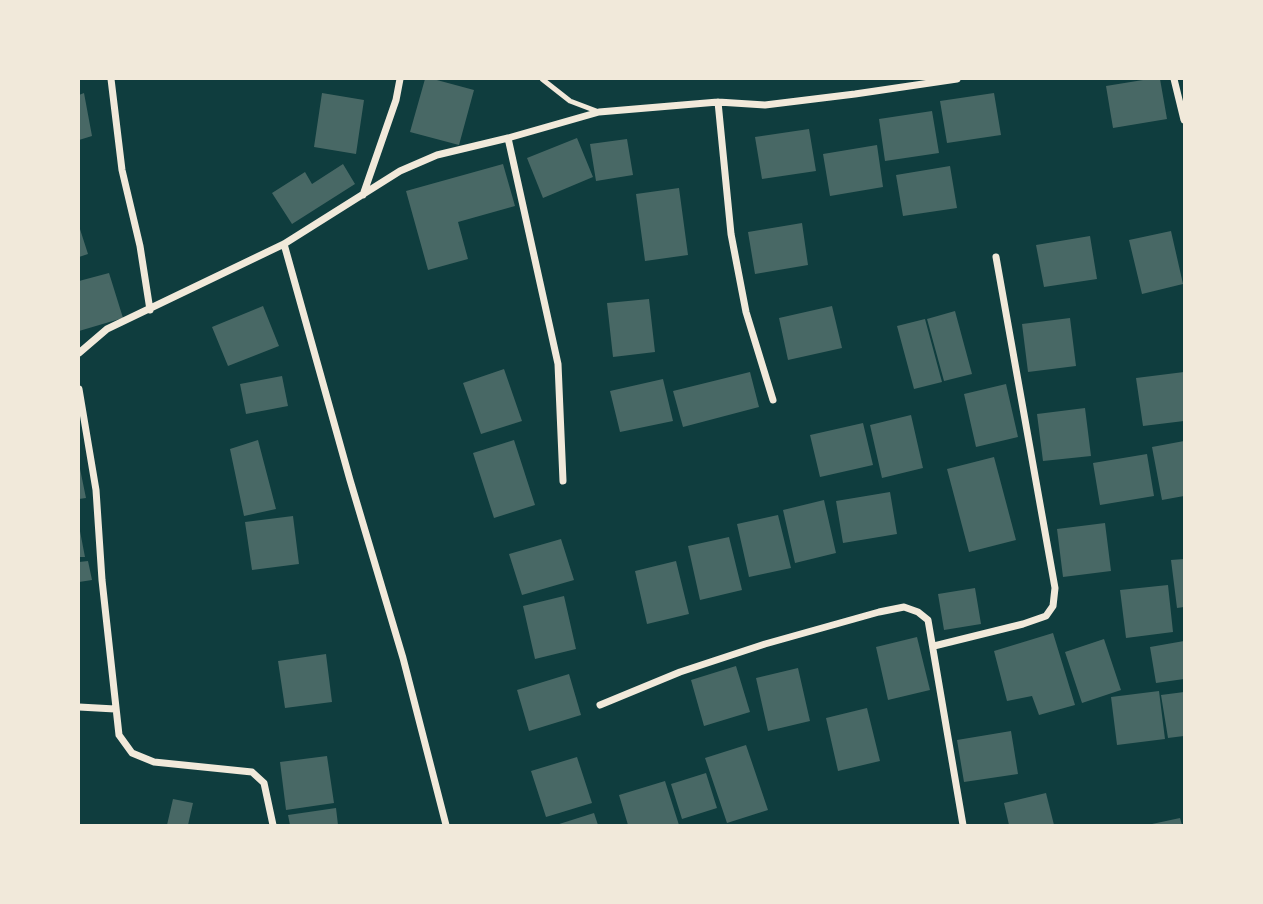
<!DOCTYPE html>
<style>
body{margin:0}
#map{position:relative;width:1263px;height:904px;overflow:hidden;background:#0f3d3e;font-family:Quicksand,sans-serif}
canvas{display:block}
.frame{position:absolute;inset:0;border:80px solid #f1e9da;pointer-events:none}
</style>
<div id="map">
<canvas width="1263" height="904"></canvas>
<div class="frame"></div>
</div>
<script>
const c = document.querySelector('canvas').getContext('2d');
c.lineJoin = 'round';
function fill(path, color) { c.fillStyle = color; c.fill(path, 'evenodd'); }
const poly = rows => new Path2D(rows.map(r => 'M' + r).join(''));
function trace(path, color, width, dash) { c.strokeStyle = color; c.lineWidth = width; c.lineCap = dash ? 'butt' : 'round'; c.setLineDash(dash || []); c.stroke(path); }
const building = poly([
 [425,79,433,79,474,90,459,145,410,132],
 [1149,79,1160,79,1167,119,1113,128,1106,86],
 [84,93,92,136,79,140,79,95],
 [322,93,364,100,356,154,314,147],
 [994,93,1001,135,947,143,940,101],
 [932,111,939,153,885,161,879,119],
 [809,129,816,171,762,179,755,137],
 [577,138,593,177,543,198,527,158],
 [627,139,633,175,596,181,590,144],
 [877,145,883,187,830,196,823,154],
 [343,164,355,184,292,224,272,193,305,172,312,184],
 [503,164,515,206,458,222,468,259,428,270,406,191],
 [950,166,957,208,903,216,896,175],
 [679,188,688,255,645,261,636,194],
 [802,223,808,265,755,274,748,232],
 [79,226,88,254,79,257],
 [1171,231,1183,284,1142,294,1129,240],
 [1090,236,1097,279,1044,287,1036,245],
 [109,273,123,318,79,331,79,281],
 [649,299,655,352,613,357,607,303],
 [263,306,279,346,228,366,212,327],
 [832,306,842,348,788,360,779,318],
 [955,311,972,374,944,381,927,319],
 [1070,318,1076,366,1028,372,1022,324],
 [925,319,942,382,914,389,897,326],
 [504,369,522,421,481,434,463,383],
 [750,372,759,407,683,427,673,391],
 [1184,372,1184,421,1143,426,1136,378],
 [282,376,288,406,246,414,240,384],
 [663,379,673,421,620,432,610,391],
 [1006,384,1018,437,976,447,964,394],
 [1085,408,1091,456,1043,461,1037,414],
 [911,415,923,468,882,478,870,425],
 [863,423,873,465,820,477,810,435],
 [258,440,276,509,244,516,230,449],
 [514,440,535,505,494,518,473,453],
 [1184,441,1184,496,1162,500,1152,447],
 [1147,454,1154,496,1100,505,1093,463],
 [994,457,1016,540,969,552,947,469],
 [79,464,86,498,79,499],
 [890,492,897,534,843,543,836,501],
 [824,500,836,553,795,563,783,510],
 [778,515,791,568,749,577,737,524],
 [293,516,299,564,252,570,245,522],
 [1105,523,1111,571,1063,577,1057,529],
 [79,526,85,557,79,557],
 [729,537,742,590,700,600,688,546],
 [561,539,574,580,522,595,509,554],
 [1184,559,1184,607,1177,608,1171,560],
 [88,561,92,580,79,582,79,562],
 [676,561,689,614,647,624,635,571],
 [1168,585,1173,632,1126,638,1120,590],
 [975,588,981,624,944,630,938,594],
 [564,596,576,649,535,659,523,606],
 [1053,633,1075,705,1039,715,1032,696,1007,701,994,651],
 [917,637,930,690,888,700,876,647],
 [1104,639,1121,690,1082,703,1065,652],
 [1184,641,1184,679,1156,683,1150,647],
 [326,654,332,702,285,708,278,661],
 [736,666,750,712,704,726,691,680],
 [798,668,810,721,768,731,756,678],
 [569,674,581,715,529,731,517,690],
 [1159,691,1165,739,1117,745,1111,697],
 [1184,692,1184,736,1168,738,1161,695],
 [867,708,880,761,838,771,826,718],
 [1011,731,1018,774,964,782,957,740],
 [746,745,768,810,727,823,705,758],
 [327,756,334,803,286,810,280,762],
 [577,757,592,803,546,817,531,771],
 [706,773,717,808,682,819,671,784],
 [665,781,679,825,628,825,619,795],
 [1046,793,1054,825,1009,825,1004,803],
 [173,799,193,803,188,825,167,825],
 [336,808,338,825,290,825,288,815],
 [594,813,598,825,556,825],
 [1180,818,1182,825,1153,825,1152,824]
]);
const service = poly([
 [542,79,570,101,599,112]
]);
const minor = poly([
 [111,79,122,170,140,246,150,310],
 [1174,79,1184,120],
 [718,102,731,234,746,312,773,400],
 [508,138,558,364,563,481],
 [363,195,396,100,400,79],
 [284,244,350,480,403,658,446,825],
 [79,353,107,329,284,244,400,171,437,155,508,138,599,112,718,102,765,105,855,94,957,79],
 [79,389,96,490,102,580,119,735,132,753,154,762,252,772,264,783,273,825],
 [934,646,1023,624,1046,616,1053,606,1055,588,996,257],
 [600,705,680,672,765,644,879,612,904,607,918,612,928,620,963,825],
 [79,707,115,709]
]);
fill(building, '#486865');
trace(service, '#f1e9da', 5);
trace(minor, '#f1e9da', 7);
</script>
